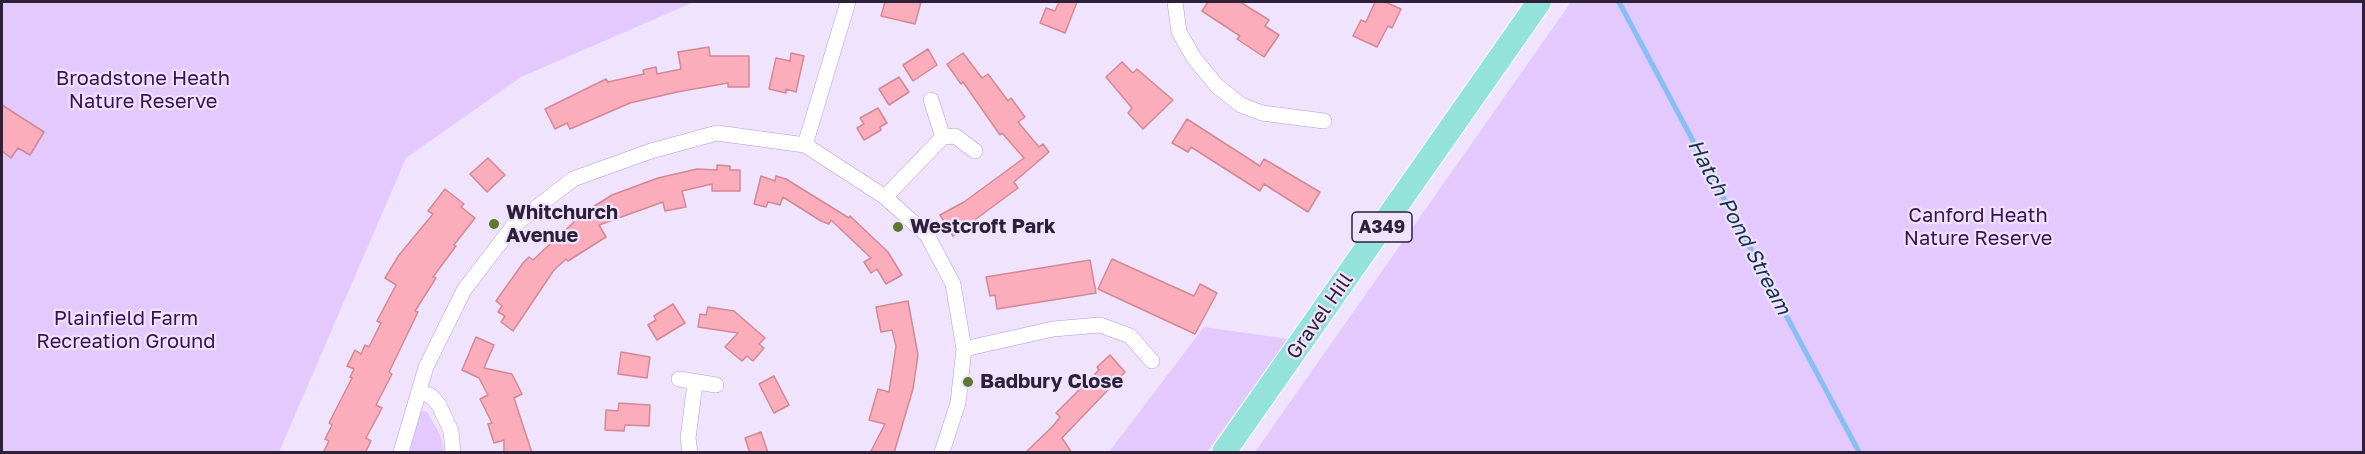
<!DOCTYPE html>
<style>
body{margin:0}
#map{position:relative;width:2365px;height:454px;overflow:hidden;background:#f0e3fd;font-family:"Golos Text",sans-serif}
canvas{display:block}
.frame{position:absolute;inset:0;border:3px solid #2d2038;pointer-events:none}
</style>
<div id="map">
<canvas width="2365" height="454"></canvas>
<div class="frame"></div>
</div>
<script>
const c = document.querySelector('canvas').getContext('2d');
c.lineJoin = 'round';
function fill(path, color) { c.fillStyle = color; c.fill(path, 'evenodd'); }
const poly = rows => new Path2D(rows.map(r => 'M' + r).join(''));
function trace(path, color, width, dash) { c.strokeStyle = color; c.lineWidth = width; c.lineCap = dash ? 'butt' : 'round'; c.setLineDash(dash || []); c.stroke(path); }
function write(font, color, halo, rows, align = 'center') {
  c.font = font + ' "Golos Text",sans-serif'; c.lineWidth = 4.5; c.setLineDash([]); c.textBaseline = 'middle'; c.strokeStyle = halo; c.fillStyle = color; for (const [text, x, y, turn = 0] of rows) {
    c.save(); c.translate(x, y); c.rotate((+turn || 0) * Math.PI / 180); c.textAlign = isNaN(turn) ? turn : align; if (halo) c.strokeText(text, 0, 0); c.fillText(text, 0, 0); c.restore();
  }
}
const green = poly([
 [2,2,694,2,521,77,406,158,279,452,2,452],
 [1571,2,2363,2,2363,452,1255,452],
 [1204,327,1288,339,1207,452,1109,452],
 [424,411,428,413,441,437,444,452,409,452,421,412]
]);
const stream = poly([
 [1619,2,1859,452]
]);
const building = poly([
 [885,2,921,2,915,24,881,16,885,2],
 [1059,2,1077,2,1065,33,1040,23,1046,8,1055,11,1059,2],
 [1208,2,1240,2,1269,20,1265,26,1279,35,1264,57,1237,39,1240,36,1202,11,1208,2],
 [1375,2,1385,2,1401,9,1392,28,1388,26,1377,47,1353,36,1361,20,1366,22,1375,2],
 [709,47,710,56,749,56,749,87,728,87,728,83,677,92,630,103,570,129,567,123,555,129,545,109,606,79,608,82,644,74,643,70,656,67,657,74,681,69,678,52,709,47],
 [928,49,937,65,913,81,903,65,928,49],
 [791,53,804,56,796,92,786,89,786,93,769,89,776,58,790,61,791,53],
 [963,53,982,78,988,74,1008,101,1011,98,1025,117,1018,122,1039,147,1043,144,1049,152,1014,182,1018,188,953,236,940,215,964,202,1024,158,1002,133,1000,135,963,82,961,84,947,64,963,53],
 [1122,62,1133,73,1137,69,1173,100,1143,129,1128,113,1132,108,1106,77,1122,62],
 [899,77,909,92,889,105,879,89,899,77],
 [2,105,44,132,30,155,18,148,11,158,2,151,2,105],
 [878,108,887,123,880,127,881,130,864,140,857,128,864,124,860,118,878,108],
 [1187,119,1260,166,1264,159,1320,192,1308,212,1264,184,1260,191,1191,147,1188,152,1172,143,1187,119],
 [488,158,505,175,487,192,470,174,488,158],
 [717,165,730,166,730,170,740,170,740,191,712,191,712,184,682,191,686,207,665,211,663,202,599,225,606,237,568,261,566,259,554,270,513,331,501,322,505,316,498,312,502,306,496,301,523,263,529,257,533,260,574,222,572,220,612,195,658,178,697,169,717,170,717,165],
 [761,176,775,181,776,176,786,179,849,218,850,216,888,252,902,275,886,284,877,269,871,273,864,262,871,258,831,220,829,224,821,221,783,197,780,205,768,202,766,207,754,204,761,176],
 [445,189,464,204,461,207,475,218,454,245,456,246,433,277,436,278,415,311,418,312,389,372,392,374,376,405,382,408,366,438,371,441,365,453,323,453,329,441,325,439,332,425,329,423,352,378,350,377,354,369,347,366,355,350,361,354,365,345,369,347,381,323,377,321,396,285,385,278,399,255,433,214,428,211,445,189],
 [1112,259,1194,296,1200,284,1217,293,1195,334,1098,289,1112,259],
 [1090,260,1096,293,997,309,995,295,990,296,986,277,1090,260],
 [908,301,918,355,913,389,894,453,870,453,885,424,869,420,878,389,889,392,896,346,892,330,881,332,876,307,908,301],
 [673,304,685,323,657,340,648,325,656,320,654,316,673,304],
 [708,307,734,311,765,338,759,344,764,348,753,361,747,356,742,361,725,347,738,333,698,327,700,314,706,315,708,307],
 [476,337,494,345,484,368,512,374,522,394,514,398,532,453,504,453,504,440,494,443,488,424,492,423,480,399,488,395,479,378,462,370,476,337],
 [621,352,650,357,647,378,618,374,621,352],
 [1110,355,1125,372,1062,438,1072,453,1025,453,1053,426,1060,417,1056,413,1099,370,1097,367,1110,355],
 [774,376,789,405,774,413,759,384,774,376],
 [619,403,650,405,649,426,625,425,624,431,605,430,606,410,618,411,619,403],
 [761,432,768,453,750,453,745,438,761,432]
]);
const street = poly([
 [1175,2,1179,32,1194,58,1217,86,1241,105,1262,113,1324,121],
 [931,100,943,137],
 [805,145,848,2],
 [885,197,943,137,955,136,975,151],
 [964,349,1053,329,1100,325,1130,336,1152,361],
 [679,379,716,385],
 [419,391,431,396,439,405,451,431,453,452],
 [401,452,426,367,464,290,513,226,573,179,651,151,717,133,805,145,885,197,927,235,953,284,964,349,958,403,942,452],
 [690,452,688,438,695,383]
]);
const primary = poly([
 [1224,452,1539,2]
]);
const markers = [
 [494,224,6,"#5c792d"],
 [898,227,6,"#5c792d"],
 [968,382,6,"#5c792d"]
];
const shields = [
 [1382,227,60]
];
const shieldNames = [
 ["A349",1382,227]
];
const parkNames = [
 ["Broadstone Heath",143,79],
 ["Nature Reserve",143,102],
 ["Canford Heath",1978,216],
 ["Nature Reserve",1978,239],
 ["Plainfield Farm",126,319],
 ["Recreation Ground",126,342]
];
const poiNames = [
 ["Whitchurch",506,213],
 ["Avenue",506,236],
 ["Westcroft Park",910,227],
 ["Badbury Close",980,382]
];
const streetNames = [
 ["Gravel Hill",1320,316,-55]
];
const waterNames = [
 ["Hatch Pond Stream",1739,227,62]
];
fill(green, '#e3c9fd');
trace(stream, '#86bff4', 5);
fill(building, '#fbadbb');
trace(building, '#d38896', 1.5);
trace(street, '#b899d7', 16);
trace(primary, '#fff', 26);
trace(street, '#fff', 15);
trace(primary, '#93e2dc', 24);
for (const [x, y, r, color] of markers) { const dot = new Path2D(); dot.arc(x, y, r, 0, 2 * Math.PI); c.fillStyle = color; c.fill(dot); trace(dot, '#f0e3fd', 2); }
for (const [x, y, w] of shields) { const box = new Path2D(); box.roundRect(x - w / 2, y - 15, w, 30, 4.5); c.fillStyle = '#f0e3fd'; c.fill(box); trace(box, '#2d2038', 1.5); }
write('bold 18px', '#2d2038', null, shieldNames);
write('20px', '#390f56', '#f0e3fd', parkNames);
write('bold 20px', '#2d2038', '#f0e3fd', poiNames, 'left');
write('20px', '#2d2038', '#f0e3fd', streetNames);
write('italic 21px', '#13324c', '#f0e3fd', waterNames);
</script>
